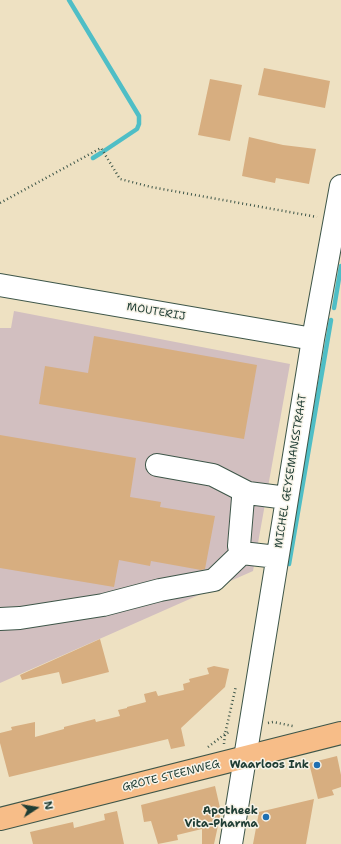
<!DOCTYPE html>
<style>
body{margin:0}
#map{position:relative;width:341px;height:844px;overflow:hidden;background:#eee1c2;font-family:"Shantell Sans",sans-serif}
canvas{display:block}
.north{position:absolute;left:16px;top:788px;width:40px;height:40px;-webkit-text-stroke:3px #f7f3e8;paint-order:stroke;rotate:78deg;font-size:11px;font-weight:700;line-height:16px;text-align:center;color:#1f3d34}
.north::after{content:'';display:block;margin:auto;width:14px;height:18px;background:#1f3d34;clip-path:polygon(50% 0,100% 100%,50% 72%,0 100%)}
</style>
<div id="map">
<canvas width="341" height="844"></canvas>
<div class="north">N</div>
</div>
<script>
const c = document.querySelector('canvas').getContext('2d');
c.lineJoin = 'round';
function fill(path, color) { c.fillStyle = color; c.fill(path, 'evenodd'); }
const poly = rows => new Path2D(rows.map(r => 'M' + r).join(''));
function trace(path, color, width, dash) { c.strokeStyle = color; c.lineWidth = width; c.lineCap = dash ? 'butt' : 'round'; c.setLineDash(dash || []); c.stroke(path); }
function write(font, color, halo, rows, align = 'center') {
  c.font = font + ' "Shantell Sans",sans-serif'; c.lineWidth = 3; c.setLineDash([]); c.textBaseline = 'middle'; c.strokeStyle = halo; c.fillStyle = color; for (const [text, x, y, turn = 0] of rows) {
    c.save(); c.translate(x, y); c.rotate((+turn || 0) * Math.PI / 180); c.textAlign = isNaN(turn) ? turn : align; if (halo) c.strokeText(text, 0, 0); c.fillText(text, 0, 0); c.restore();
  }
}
const industrial = poly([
 [14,311,290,364,253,571,0,683,0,328,11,328]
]);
const stream = poly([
 [69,0,139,116,139,124,137,129,104,151],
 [93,158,101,153],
 [334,308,341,266],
 [289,564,331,320]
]);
const building = poly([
 [264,68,330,81,325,108,258,95],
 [210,79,242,85,230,141,198,135],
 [249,137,283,145,316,149,309,184,276,178,275,183,242,176],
 [94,336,257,365,244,439,39,404,45,366,88,373],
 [0,435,136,458,130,497,161,502,160,507,215,516,205,569,201,570,151,561,150,566,119,560,114,587,0,568],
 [100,639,109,672,62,684,59,672,22,680,20,675],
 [214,666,229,669,225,687,181,728,185,746,171,749,168,739,9,777,0,743,0,733,12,730,11,727,35,722,35,737,64,729,64,727,95,719,96,722,120,716,118,710,127,708,127,707,146,702,144,694,156,691,158,696,184,690,183,684,190,682,189,679,209,674,207,668],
 [337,756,341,775,341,787,332,790,334,795,318,799,309,763],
 [215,786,221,812,214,844,202,844,202,829,177,835,178,840,158,844,151,821,144,822,141,805],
 [314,799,306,844,253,844,259,812],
 [117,811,124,844,33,844,30,832,73,822,74,828,105,820,104,814]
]);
const path = poly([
 [0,203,101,148,120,179,151,187,317,217],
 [268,723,273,722,293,726],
 [224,744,225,734,236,686],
 [208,747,225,734,230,732]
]);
const minor = poly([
 [0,285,313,339],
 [157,465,213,475,248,493],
 [277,557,242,553,240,550,239,546,243,498,248,493,287,498],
 [0,619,20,618,103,605,160,590,214,580,242,553],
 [231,844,313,339,341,186]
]);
const major = poly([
 [0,819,341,733]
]);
const markers = [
 [317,765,4,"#1f6fb2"],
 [266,817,4,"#1f6fb2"]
];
const streetNames = [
 ["MOUTERIJ",156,312,10],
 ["MICHEL GEYSEMANSSTRAAT",291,471,-81],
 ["GROTE STEENWEG",171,776,-14]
];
const poiNames = [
 ["Waarloos Ink",309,765],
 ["Apotheek",258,811],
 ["Vita-Pharma",258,824]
];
fill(industrial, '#d2bfc0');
trace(stream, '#4fbec6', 4.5);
fill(building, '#d7ae80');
trace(minor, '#3e5649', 24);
trace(major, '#3e5649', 24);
trace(path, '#3e5649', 2.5, [1, 3]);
trace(minor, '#fff', 22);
trace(major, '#f7bd88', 22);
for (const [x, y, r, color] of markers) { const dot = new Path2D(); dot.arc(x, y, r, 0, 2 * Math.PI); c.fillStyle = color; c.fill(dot); trace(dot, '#f7f3e8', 1.5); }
write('11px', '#1f3d34', '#f7f3e8', streetNames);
write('bold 11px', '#1f3d34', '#f7f3e8', poiNames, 'right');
</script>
